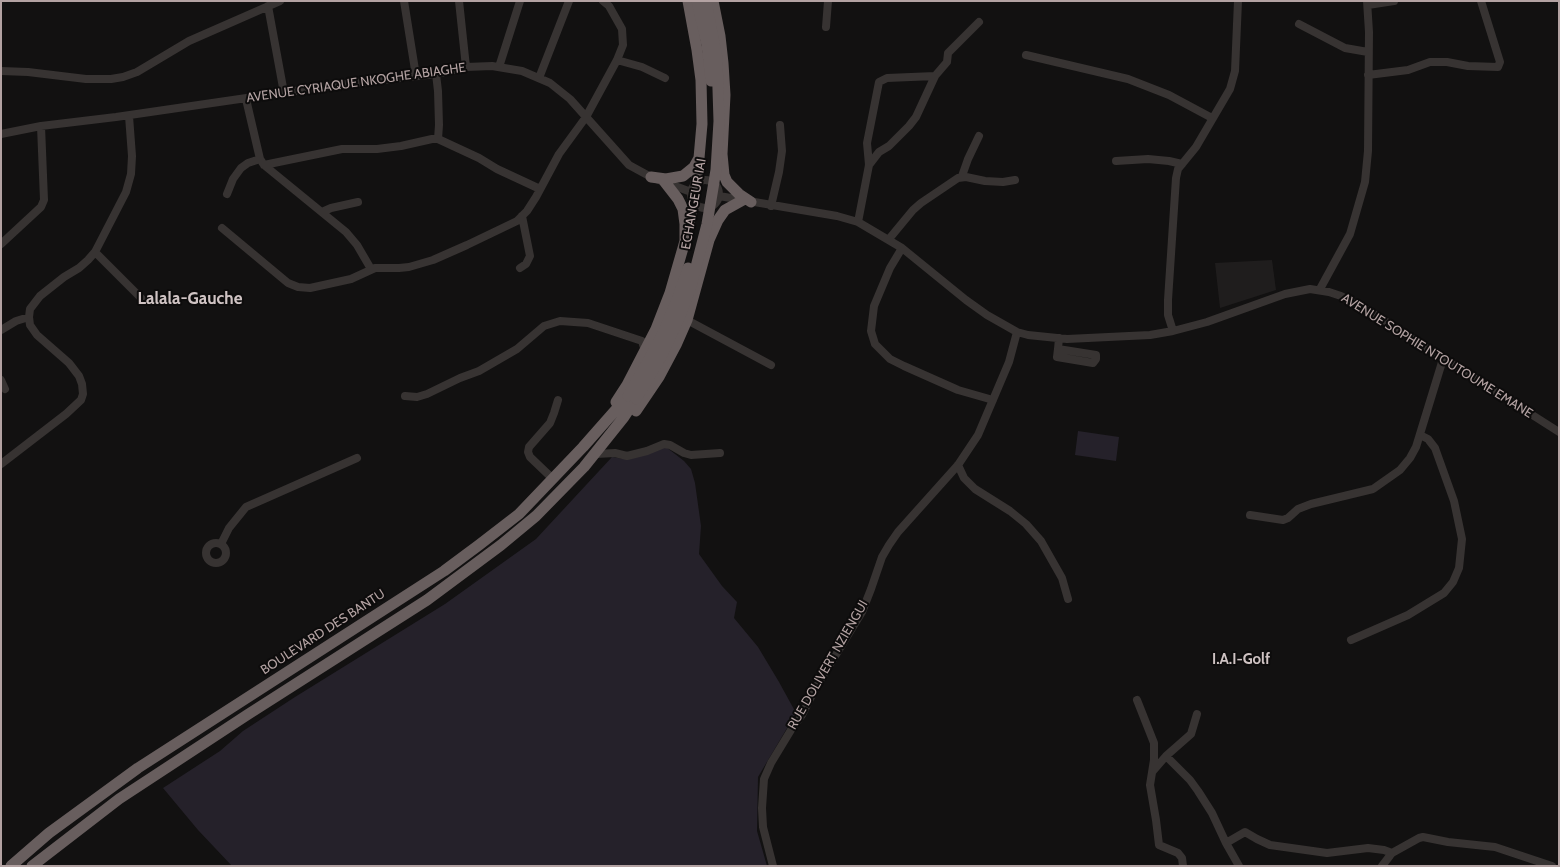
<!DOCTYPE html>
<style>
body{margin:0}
#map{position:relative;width:1560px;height:867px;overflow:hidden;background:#121111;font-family:Cabin,sans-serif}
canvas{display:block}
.frame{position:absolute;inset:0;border:2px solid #b3a2a2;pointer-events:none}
</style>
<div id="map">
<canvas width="1560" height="867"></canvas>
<div class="frame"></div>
</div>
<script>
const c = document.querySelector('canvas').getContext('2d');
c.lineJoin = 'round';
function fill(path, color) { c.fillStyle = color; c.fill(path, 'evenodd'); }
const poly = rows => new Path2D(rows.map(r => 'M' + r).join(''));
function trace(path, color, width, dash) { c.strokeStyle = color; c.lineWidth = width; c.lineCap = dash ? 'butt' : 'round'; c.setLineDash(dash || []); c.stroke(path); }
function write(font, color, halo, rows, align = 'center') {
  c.font = font + ' Cabin,sans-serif'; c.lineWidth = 4; c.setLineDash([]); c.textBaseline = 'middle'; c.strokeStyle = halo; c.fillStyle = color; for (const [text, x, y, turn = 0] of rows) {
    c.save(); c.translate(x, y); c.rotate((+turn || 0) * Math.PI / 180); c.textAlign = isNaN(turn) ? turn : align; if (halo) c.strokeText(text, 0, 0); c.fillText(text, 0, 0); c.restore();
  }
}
const built = poly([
 [1272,260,1276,290,1220,308,1215,263]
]);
const green = poly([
 [1078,431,1119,437,1116,461,1075,455],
 [666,447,684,461,691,469,695,483,701,526,699,554,722,586,737,602,734,618,758,647,779,682,796,713,758,777,757,831,767,866,232,866,198,830,163,788,220,751,243,731,295,697,445,604,536,539,612,457,624,459]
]);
const minor = poly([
 [404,1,416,76],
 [459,1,466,67],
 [1368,5,1394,1],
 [268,6,284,93],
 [1299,24,1345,48,1368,52],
 [826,27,828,1],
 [1026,55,1128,79,1169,95,1212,118],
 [617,60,642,67,665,78],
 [499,67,520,1],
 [1,71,28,72,86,79,111,79,123,77,137,72,189,41,280,1],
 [436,74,438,91,439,125,438,139],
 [1368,75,1408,70,1430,62,1447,62,1468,66,1498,67,1500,62,1481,1],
 [539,78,569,1],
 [246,99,260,159,264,165,346,232,357,245,371,269],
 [1,134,41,126,116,117,329,86,436,74,466,67,492,66,522,71,550,83,570,99,629,165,651,177,691,192],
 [1116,161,1148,159,1169,161,1182,164],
 [264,165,342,149,377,149,401,146,432,139,438,139,479,158,497,169,540,189],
 [869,165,879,152,889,146,909,126,916,117,935,76],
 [962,176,968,159,979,136],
 '691 194a14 14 0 1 1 28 0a14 14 0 1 1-28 0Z',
 [227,194,233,179,241,168,248,163,260,159],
 [719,196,837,216,858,222,902,248,966,300,987,315,1017,332,1028,335,1067,339,1150,335,1173,331,1207,322,1285,294,1310,289,1329,292,1341,296,1374,314,1559,432],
 [771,206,779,172,782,151,780,125],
 [322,212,331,208,358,202],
 [858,222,869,165,867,143,879,82,887,78,935,76,947,62,948,53,979,22],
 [222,228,288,283,298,287,310,288,351,279,375,268,399,268,409,267,433,260,467,245,517,221,527,211,536,197,559,154,586,117,617,60,623,45,622,29,609,6,603,1],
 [889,239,913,210,921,203,958,178,966,177,985,181,1003,182,1015,180],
 [1,244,41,207,44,200,41,126],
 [902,248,890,268,874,306,871,331,875,344,890,359,904,366,958,390,993,400],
 [95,252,143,300],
 [520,268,526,264,530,256,522,216],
 [1320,289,1350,234,1365,182,1368,151,1369,32,1367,1],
 [687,320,771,365],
 [1,330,16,321,29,317],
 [1173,331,1168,315,1168,300,1176,178,1178,169,1196,147,1230,89,1235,71,1238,1],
 [1058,349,1057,357,1093,363,1096,359,1096,355,1058,349,1059,338],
 [1,380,5,389],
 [405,396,417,397,427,394,460,378,479,371,517,349,544,326,560,321,588,323,642,341,645,351],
 [596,454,615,453,627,456,647,451,664,444,670,445,684,453,691,455,720,453],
 [1,464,66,414,81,400,83,394,82,384,79,376,69,363,37,335,30,325,29,317,30,309,40,296,64,277,79,268,88,260,95,252,126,192,131,174,132,156,129,116],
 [958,465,964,478,975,489,1010,511,1026,524,1041,541,1062,578,1068,599],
 [553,479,530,457,528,452,529,447,550,423,554,413,558,400],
 [1250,515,1283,520,1288,518,1298,509,1311,504,1373,489,1400,470,1410,458,1416,447,1443,359],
 '206 553a10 10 0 1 1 20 0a10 10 0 1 1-20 0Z',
 [221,544,229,528,246,507,357,458],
 [1351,640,1408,615,1444,593,1453,582,1459,568,1462,539,1454,501,1435,448,1428,439,1420,435],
 [1137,700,1154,743,1154,760,1150,785,1156,820,1159,845,1178,853,1182,858,1183,866],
 [1166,756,1190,780,1198,791,1212,813,1226,843,1239,866],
 [1153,771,1166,756,1191,734,1197,714],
 [1226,843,1245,832,1257,839,1270,845,1327,853,1368,848,1384,850,1392,853],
 [773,866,763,827,762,808,764,779,771,763,791,730,802,715,815,689,862,612,871,589,882,557,889,545,898,532,958,465,978,435,1009,362,1017,332],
 [1382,866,1392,853,1419,838,1423,837,1448,842,1495,847,1552,866]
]);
const highway = poly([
 [713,1,720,36,723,63,725,95,722,154,724,175,727,182,739,194,751,202],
 [651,177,666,179,683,176,694,167,699,158,702,124,701,80,697,50,688,1],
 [696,184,699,160],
 [688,226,694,202],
 [616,402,627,385,656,329,670,293,685,241,685,224,683,209,678,199,664,181],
 [636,411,659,377,676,345,687,320,709,240,718,220,725,210,743,200],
 [11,866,49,833,138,768,444,571,479,545,519,514,583,447,628,396],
 [32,866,119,799,247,715,427,600,501,545,536,516,584,467,624,417,636,399]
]);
const highwayBridge = poly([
 [697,1,707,45,711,81],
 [628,396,647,363,664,331,678,297,688,268],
 [636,399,662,355,680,316,691,286,707,224,716,170,719,121,717,58,706,1]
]);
const streetNames = [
 ["AVENUE CYRIAQUE NKOGHE ABIAGHE",356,83,-8],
 ["ECHANGEUR IAI",694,204,-80],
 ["AVENUE SOPHIE NTOUTOUME EMANE",1437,356,32],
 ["BOULEVARD DES BANTU",323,632,-33],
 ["RUE DOLIVERT NZIENGUI",828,665,-60]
];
const quarterNames = [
 ["I.A.I-Golf",1241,660]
];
const districtNames = [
 ["Lalala-Gauche",190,299]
];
fill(built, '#1f1d1d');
fill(green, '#25212a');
trace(minor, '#373332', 8);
trace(highway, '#685e5e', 11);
trace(highwayBridge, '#685e5e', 11);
write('13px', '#b3a2a2', '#0d0c0c', streetNames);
write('bold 15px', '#cfc3c3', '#0d0c0c', quarterNames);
write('bold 17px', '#cfc3c3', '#0d0c0c', districtNames);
</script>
